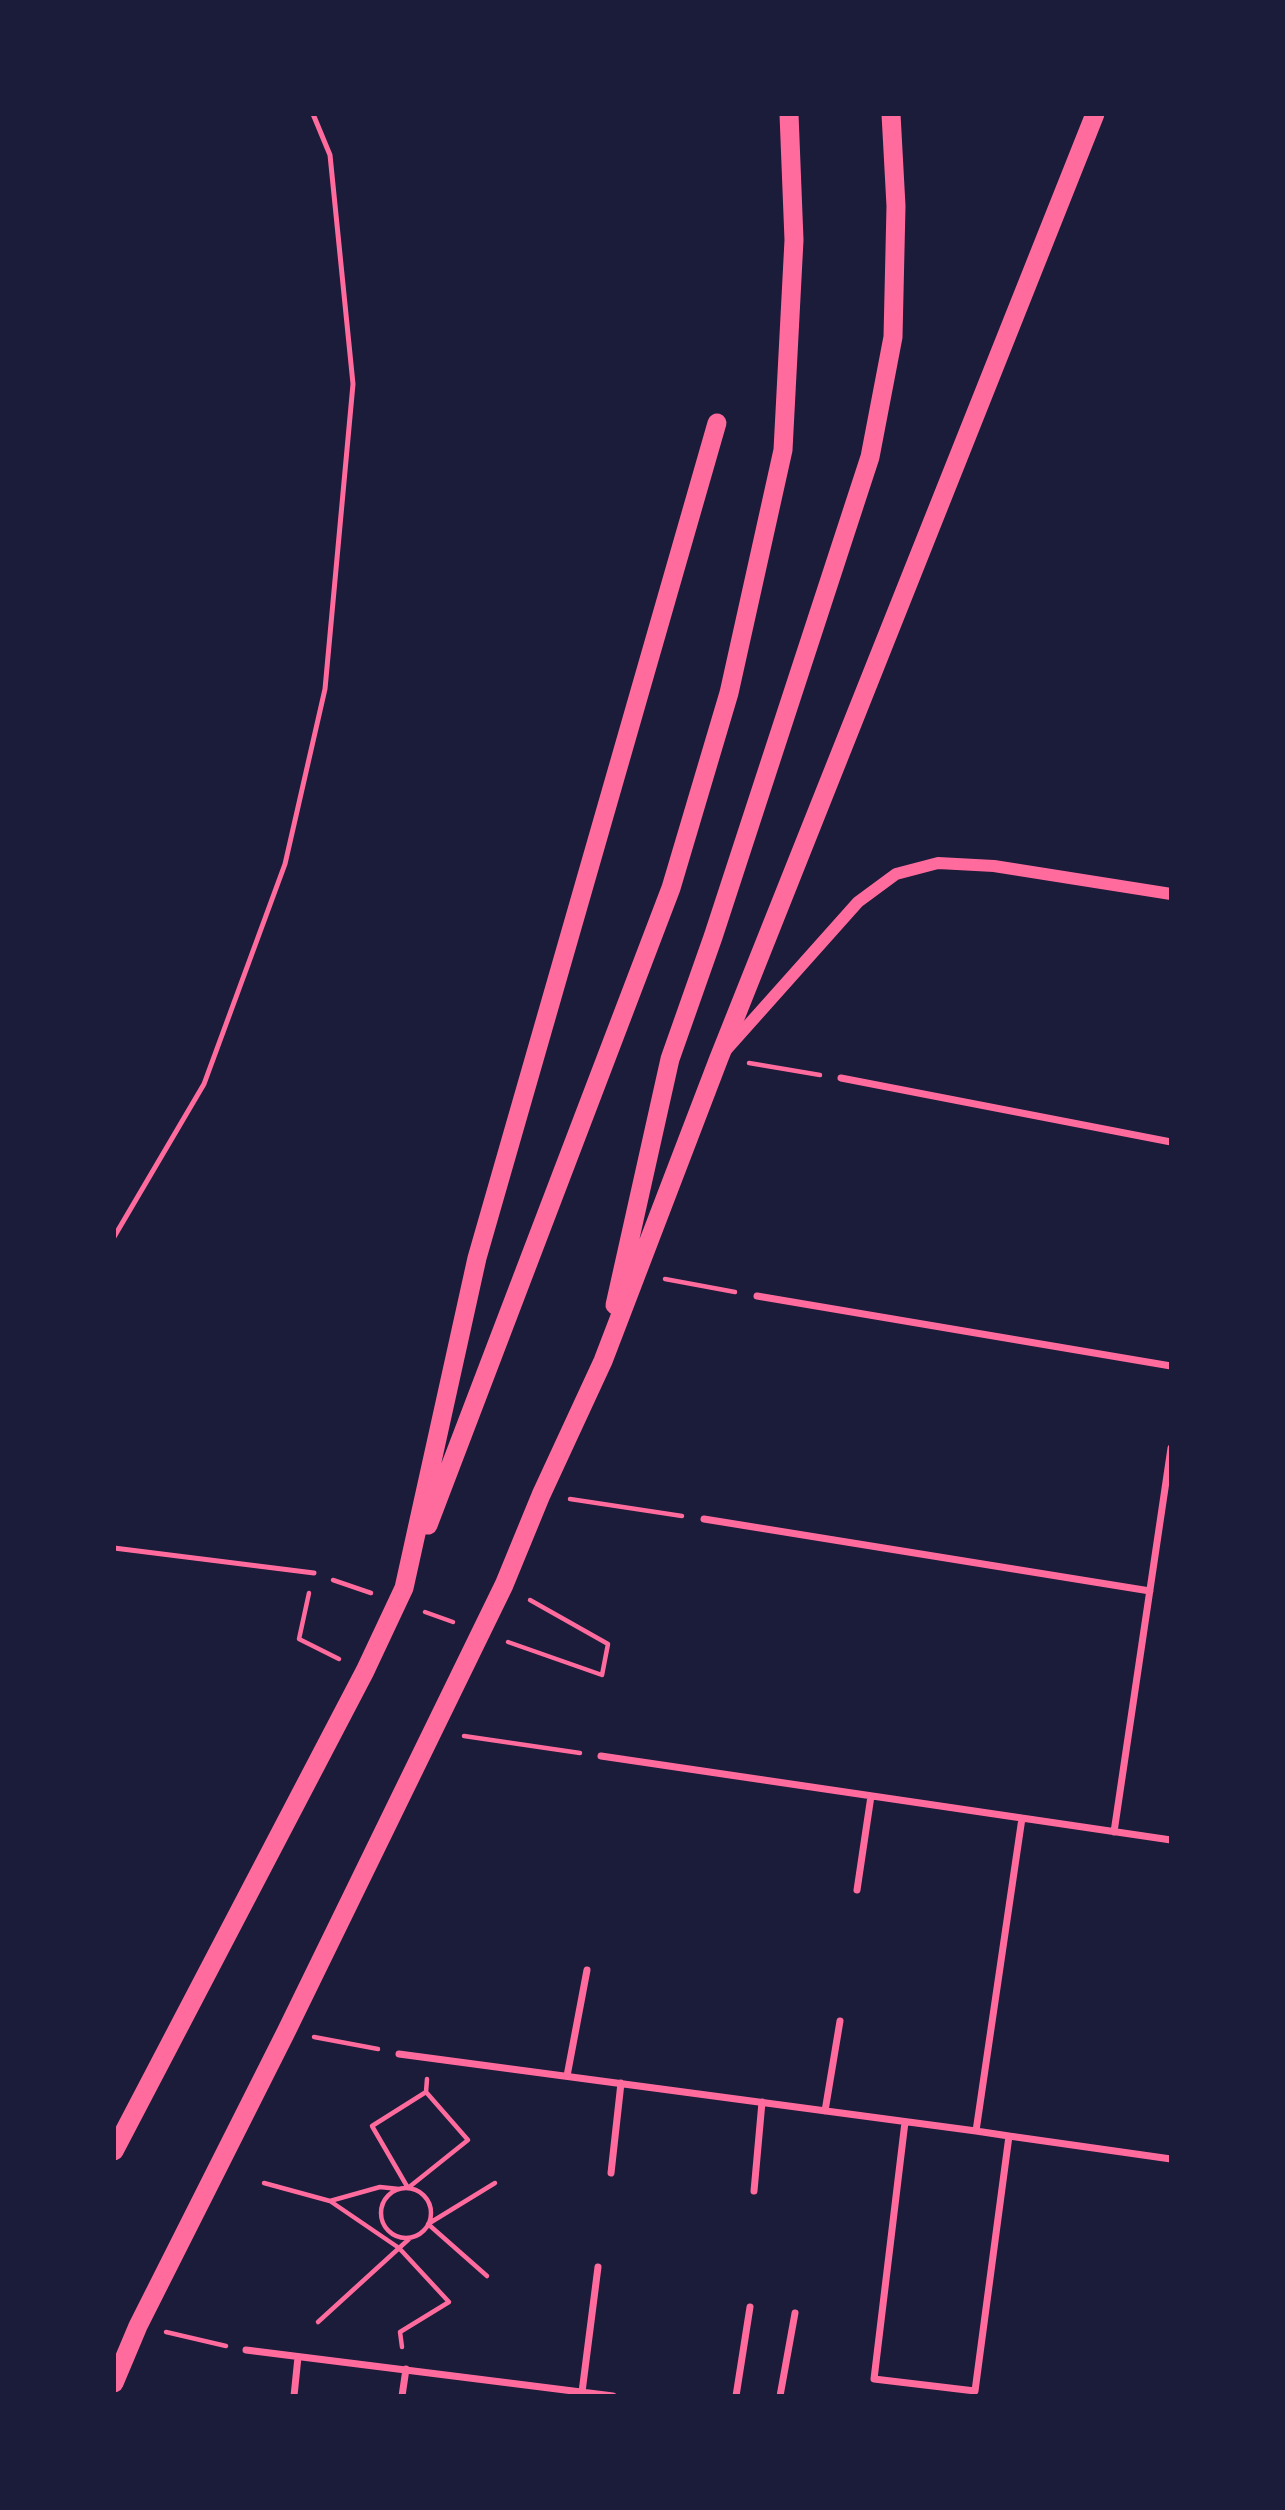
<!DOCTYPE html>
<style>
body{margin:0}
#map{position:relative;width:1285px;height:2510px;overflow:hidden;background:#1b1b3a;font-family:Rubik,sans-serif}
canvas{display:block}
.frame{position:absolute;inset:0;border:116px solid #1b1b3a;pointer-events:none}
</style>
<div id="map">
<canvas width="1285" height="2510"></canvas>
<div class="frame"></div>
</div>
<script>
const c = document.querySelector('canvas').getContext('2d');
c.lineJoin = 'round';
const poly = rows => new Path2D(rows.map(r => 'M' + r).join(''));
function trace(path, color, width, dash) { c.strokeStyle = color; c.lineWidth = width; c.lineCap = dash ? 'butt' : 'round'; c.setLineDash(dash || []); c.stroke(path); }
const path = poly([
 [749,1063,820,1075],
 [665,1279,735,1292],
 [570,1499,682,1516],
 [333,1580,371,1593],
 [309,1593,299,1639,339,1659],
 [425,1612,453,1622],
 [508,1642,602,1675,608,1644,530,1600],
 [464,1736,580,1753],
 [314,2037,378,2049],
 [426,2092,372,2126,408,2188,468,2140,426,2092,427,2079],
 [264,2183,330,2201,380,2187,399,2189],
 '381 2213a25 25 0 1 1 50 0a25 25 0 1 1-50 0Z',
 [330,2201,399,2248,449,2302,400,2332,402,2347],
 [487,2276,428,2224,495,2183],
 [318,2322,409,2239],
 [166,2332,226,2346]
]);
const service = poly([
 [114,1237,204,1084,285,864,325,689,353,384,330,155,313,114],
 [114,1548,314,1573]
]);
const minor = poly([
 [841,1078,1171,1142],
 [757,1296,1171,1366],
 [704,1519,1150,1591],
 [601,1756,1171,1840],
 [1114,1832,1171,1448],
 [857,1890,871,1796],
 [399,2054,976,2131,1009,2136,975,2391,874,2379,905,2122],
 [567,2076,587,1970],
 [825,2111,840,2021],
 [976,2131,1022,1818],
 [1009,2136,1171,2159],
 [611,2173,621,2083],
 [754,2191,762,2102],
 [246,2350,613,2396],
 [582,2392,598,2267],
 [294,2396,298,2357],
 [402,2396,406,2369],
 [736,2396,750,2307],
 [780,2396,795,2313]
]);
const tertiary = poly([
 [726,1050,858,902,896,874,938,863,994,866,1171,894]
]);
const trunk = poly([
 [615,1305,670,1059,713,937,870,457,893,337,896,206,891,114],
 [428,1525,671,888,729,693,783,450,794,240,789,114],
 [114,2151,365,1671,404,1588,477,1258,717,423],
 [114,2383,138,2326,286,2032,504,1585,541,1495,603,1361,719,1058,1095,114]
]);
trace(path, '#ff6b9d', 4.5);
trace(service, '#ff6b9d', 5);
trace(minor, '#ff6b9d', 7);
trace(tertiary, '#ff6b9d', 12);
trace(trunk, '#ff6b9d', 19);
</script>
